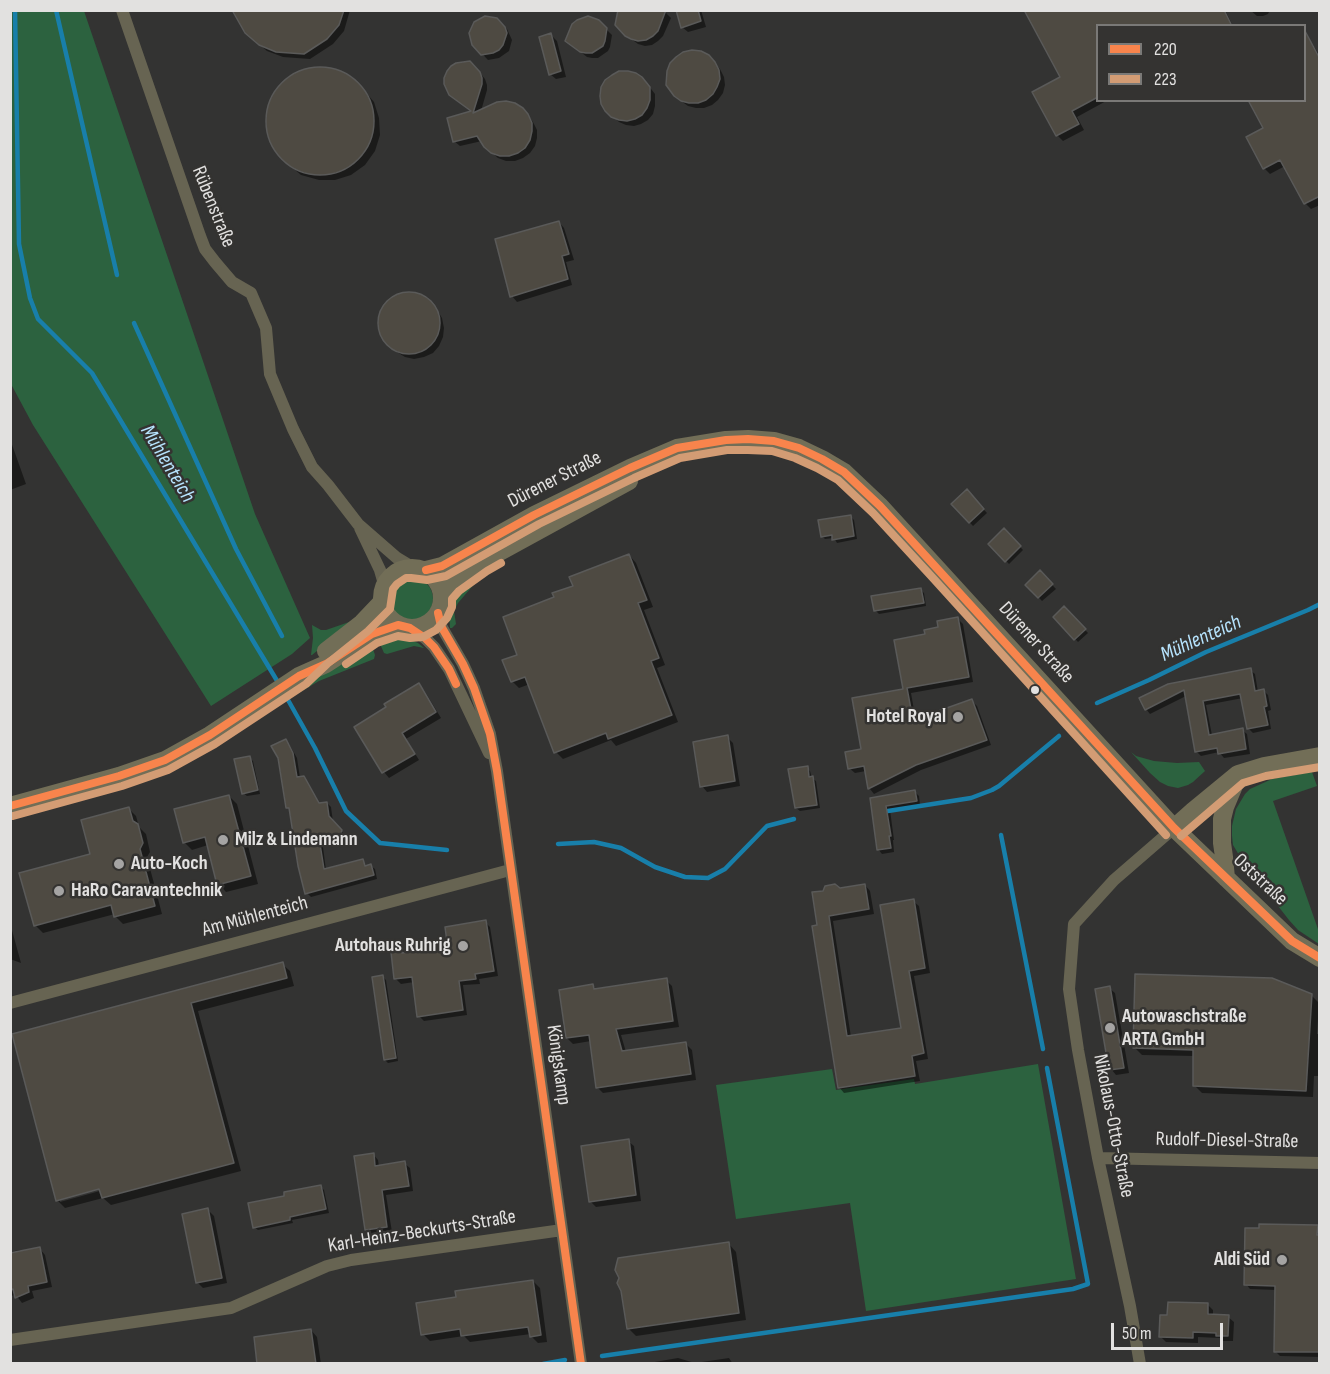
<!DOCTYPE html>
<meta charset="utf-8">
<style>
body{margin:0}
#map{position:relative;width:1330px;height:1374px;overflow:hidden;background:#333332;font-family:"Sofia Sans Condensed",sans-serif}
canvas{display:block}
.frame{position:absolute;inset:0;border:12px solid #e2e1e0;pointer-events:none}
.legend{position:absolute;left:1096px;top:24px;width:210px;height:78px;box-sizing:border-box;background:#343331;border:2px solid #7a7977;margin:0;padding:8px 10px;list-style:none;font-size:18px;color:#e2e1e0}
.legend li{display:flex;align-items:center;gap:12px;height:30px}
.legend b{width:30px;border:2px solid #7a7977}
.scale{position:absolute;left:1111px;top:1323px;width:112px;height:27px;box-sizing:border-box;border:3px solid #e2e1e0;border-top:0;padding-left:8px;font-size:18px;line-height:21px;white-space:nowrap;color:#e2e1e0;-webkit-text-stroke:4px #343331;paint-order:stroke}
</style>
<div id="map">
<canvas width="1330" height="1374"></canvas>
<div class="frame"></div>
<ul class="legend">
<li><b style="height:8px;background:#f8844c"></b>220</li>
<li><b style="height:8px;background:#d39c74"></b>223</li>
</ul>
<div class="scale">50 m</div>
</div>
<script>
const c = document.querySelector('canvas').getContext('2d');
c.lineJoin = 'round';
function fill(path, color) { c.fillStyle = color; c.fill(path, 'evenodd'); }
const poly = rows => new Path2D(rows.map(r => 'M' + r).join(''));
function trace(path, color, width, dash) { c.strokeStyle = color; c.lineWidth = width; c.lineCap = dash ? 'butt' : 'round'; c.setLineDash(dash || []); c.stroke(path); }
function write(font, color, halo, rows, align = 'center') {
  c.font = font + ' "Sofia Sans Condensed",sans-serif'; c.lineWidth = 5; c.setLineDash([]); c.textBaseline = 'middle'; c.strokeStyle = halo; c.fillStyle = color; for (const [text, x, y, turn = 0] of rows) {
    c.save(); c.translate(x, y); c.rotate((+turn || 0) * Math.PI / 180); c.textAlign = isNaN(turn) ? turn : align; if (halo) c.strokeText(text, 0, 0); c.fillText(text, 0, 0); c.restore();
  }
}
const green = poly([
 [10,11,84,11,255,514,310,638,292,654,211,706,33,425,11,384],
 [494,561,475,581,476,582,458,603,454,611,456,624,452,628,450,628,449,612,455,594,463,582],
 '389 599a22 22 0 1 1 44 0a22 22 0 1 1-44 0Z',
 [355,620,312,655,311,655,313,638,312,625,321,630,326,630],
 [396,637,408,639,418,643,424,648,414,646,387,654,384,653,380,644,381,638],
 [371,643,375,655,374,659,319,681,297,694,293,690],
 [1131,752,1136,756,1154,761,1177,763,1199,762,1205,771,1193,782,1188,785,1178,788,1168,786,1160,782,1150,773],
 [1312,772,1317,786,1273,801,1319,932,1319,944,1298,930,1289,920,1242,860,1233,845,1232,836,1232,826,1236,809,1245,794,1250,789,1272,779],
 [1038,1064,1076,1279,866,1311,850,1203,736,1219,716,1085,832,1069,836,1090,914,1079,915,1084]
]);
const shadow = poly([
 [236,10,350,10,344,31,333,44,310,59,283,57,267,51,253,39],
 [663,10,671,18,663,36,658,41,652,45,645,46,638,44,626,35],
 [677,10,701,10,706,27,688,32,682,27],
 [1026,10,1225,10,1233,26,1098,26,1098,100,1108,100,1077,117,1084,130,1063,141,1057,135,1034,93,1062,78],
 [1250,10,1270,10,1268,14,1263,16,1257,16],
 [598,21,612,35,610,47,608,51,598,58,592,58,587,57,567,41],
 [501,23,507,29,512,40,509,51,499,58,488,60,473,44],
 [1304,31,1320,56,1320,205,1311,209,1305,203,1285,166,1270,174,1264,168,1265,129,1304,100],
 [551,35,557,41,566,77,556,79,550,74],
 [708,57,720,69,724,77,725,85,723,93,718,100,712,105,704,108,696,108,688,106,681,101],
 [327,68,343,73,357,82,374,102,379,118,380,135,375,151,365,165,351,175,335,180,319,180,301,175,280,157,271,141,267,123,270,105,278,89,292,76,308,69],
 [476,68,485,79,487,85,487,90,481,111,528,115,533,122,537,130,537,138,535,146,530,153,523,158,515,161,506,161,498,158,491,152,482,141,460,146,454,141,473,112],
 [648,85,655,94,655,106,653,114,648,120,641,124,634,126,626,125,619,122,606,110],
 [559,222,564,228,574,260,566,262,572,285,517,302,512,296],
 [405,294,414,294,423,297,437,310,442,318,444,328,443,337,439,346,433,353,424,357,414,359,405,357,397,352,384,338,380,330,379,320,382,311,388,303,395,297],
 [10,439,26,484,10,490],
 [967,492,987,513,973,526,953,504],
 [850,516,854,520,857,539,837,543,834,538,825,539,822,536],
 [1004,530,1023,550,1009,564,990,544],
 [629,555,636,563,653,607,644,610,665,665,657,668,678,722,616,746,611,740,563,759,556,752,530,684,519,688,512,681,519,655,556,598],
 [1040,572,1056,589,1042,601,1027,585],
 [921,590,924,593,926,606,879,614,875,610],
 [1064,608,1088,633,1078,642,1055,617],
 [958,619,963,624,973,682,911,693,916,721,972,701,977,706,991,745,921,770,874,794,870,789,866,771,855,773,849,768,905,690,927,636],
 [1250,670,1255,674,1258,692,1264,691,1268,695,1271,710,1268,711,1271,729,1253,733,1248,728,1243,698,1206,705,1212,735,1242,730,1247,734,1250,754,1224,758,1219,752,1201,756,1196,751,1186,696,1150,714,1146,709,1141,699],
 [418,684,424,690,441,718,406,739,419,760,389,778,384,772,356,727,388,708],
 [727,737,733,743,740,786,707,792,702,786],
 [285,740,289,744,297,758,300,778,303,777,307,782,320,804,327,803,331,807,333,822,345,835,342,843,323,847,326,870,362,860,367,867,371,866,375,869,377,879,311,897,307,893,291,811,287,807],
 [249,758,253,761,260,794,247,796,243,793],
 [807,768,810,771,812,778,816,781,820,808,800,811,796,808],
 [914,791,919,796,920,805,890,810,894,840,893,840,894,852,882,854,878,849,871,799],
 [229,796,237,804,258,884,226,892,219,884,208,845,192,850,184,842],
 [128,808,136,816,139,827,146,834,150,852,147,857,162,914,123,924,115,916,115,914,43,933,35,925],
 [865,885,870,891,874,914,833,921,851,1037,902,1029,913,901,919,906,930,973,914,976,928,1059,916,1061,920,1081,844,1093,839,1087,819,926,839,890],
 [485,922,490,927,498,976,479,979,480,984,463,985,467,1015,424,1021,419,1016,414,982,401,984,396,979,404,955,438,949],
 [10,923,21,963,10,959],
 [282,964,290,971,294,986,198,1011,241,1171,111,1205,103,1198,65,1208,57,1200,13,1035],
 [106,1186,107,1189,60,1202,60,1198],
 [383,977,386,980,398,1061,388,1063,385,1060],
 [666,980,672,986,679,1027,621,1035,626,1052,686,1044,692,1050,696,1080,603,1093,597,1087,591,1041,573,1044,567,1038,593,986,597,990],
 [1109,988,1115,993,1129,1073,1116,1075,1111,1069],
 [1311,995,1319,1003,1317,1034,1320,1034,1320,1076,1314,1076,1313,1097,1202,1093,1194,1085,1194,1056,1142,1055,1134,1047],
 [628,1141,634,1146,641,1201,596,1207,590,1201],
 [373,1154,378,1160,379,1167,404,1163,410,1168,413,1191,386,1195,392,1232,372,1235,366,1230],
 [320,1186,324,1190,329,1213,292,1220,293,1223,258,1230,254,1227,286,1197],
 [208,1210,214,1216,227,1283,203,1288,197,1282],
 [1317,1227,1320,1229,1320,1357,1280,1356,1276,1352,1276,1290,1250,1289,1246,1284],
 [729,1244,736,1252,746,1320,636,1336,628,1328,620,1278],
 [40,1249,45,1255,52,1287,32,1291,34,1298,22,1303,16,1295,10,1296,10,1252,20,1250,22,1252],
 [533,1281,540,1288,547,1342,538,1343,531,1336,531,1334,470,1342,464,1336,430,1341,423,1334,457,1299],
 [1208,1305,1213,1310,1213,1316,1228,1317,1234,1322,1233,1341,1223,1341,1220,1338,1198,1337,1198,1343,1166,1342,1160,1336,1169,1317],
 [311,1330,317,1337,321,1364,259,1364],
 [678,1358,695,1363,729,1358,733,1364,643,1364]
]);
const stream = poly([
 [15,10,19,244,30,298,38,319,92,373,279,684],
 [56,10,117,275],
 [134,323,236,549,282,636],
 [283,691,315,748,346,811,380,843,447,850],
 [1097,703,1149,680,1206,652,1308,610,1320,604],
 [888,811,971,798,992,790,999,786,1059,736],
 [1001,835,1043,1049],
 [558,844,594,842,621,848,655,867,685,877,708,878,725,869,767,826,794,819],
 [602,1356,1073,1289,1088,1284,1047,1068],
 [543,1364,565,1360]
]);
const building = poly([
 [232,10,344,10,339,25,327,39,304,54,276,52,259,45,245,33,232,10],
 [618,10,666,10,658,31,653,36,646,40,638,41,631,39,625,36,615,25,618,10],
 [676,10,698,10,701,21,681,28,676,10],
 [1024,10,1224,10,1232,26,1098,26,1098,97,1072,111,1079,124,1056,136,1032,92,1060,77,1024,10],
 [485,16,497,18,505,27,507,33,503,45,499,50,493,53,481,55,472,45,469,33,474,22,485,16],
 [588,16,599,20,607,28,605,41,603,46,592,53,586,53,580,52,565,41,572,24,577,20,588,16],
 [1305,31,1320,59,1320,196,1304,204,1280,160,1263,169,1246,137,1263,128,1248,100,1305,100,1305,31],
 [551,33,561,71,549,75,539,37,551,33],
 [692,50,701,51,709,55,715,62,719,70,720,79,717,87,713,94,706,100,698,103,689,103,681,101,674,96,666,85,667,71,670,63,676,57,683,52,692,50],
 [470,61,480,72,482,78,482,84,473,113,497,102,506,101,515,103,523,108,528,114,532,123,532,131,530,140,525,148,518,153,509,156,500,156,491,153,484,147,477,136,453,142,447,118,471,111,449,95,444,84,444,78,447,71,451,66,456,63,470,61],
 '266 121a54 54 0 1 1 108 0a54 54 0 1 1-108 0Z',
 [619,71,628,71,636,73,642,77,650,87,650,100,647,108,642,115,635,119,627,121,619,120,611,117,605,111,601,104,600,96,601,87,605,80,612,75,619,71],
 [559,221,569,254,562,256,568,279,510,297,495,239,559,221],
 '378 323a31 31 0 1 1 62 0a31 31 0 1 1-62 0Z',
 [967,489,984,509,969,523,951,504,967,489],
 [851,515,854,536,832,540,832,535,821,537,818,520,851,515],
 [1004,528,1021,546,1005,562,988,544,1004,528],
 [629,554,647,600,638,603,659,658,651,661,672,715,608,739,606,733,554,753,525,677,511,682,502,660,517,655,503,617,554,597,552,593,573,586,569,577,629,554],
 [1040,570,1053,584,1038,598,1025,585,1040,570],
 [921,588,924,603,874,611,871,596,921,588],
 [1064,606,1086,629,1074,640,1053,617,1064,606],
 [958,617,969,677,907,688,913,720,972,699,987,740,916,765,868,789,864,766,848,769,845,752,861,749,852,698,903,689,894,640,925,634,924,630,938,627,937,621,958,617],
 [1251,668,1255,691,1264,689,1267,706,1264,707,1268,725,1247,729,1240,694,1203,701,1209,735,1243,728,1246,749,1218,754,1217,748,1195,752,1184,690,1145,710,1139,698,1168,684,1251,668],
 [419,683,436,712,402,733,415,754,382,773,354,727,386,707,384,704,419,683],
 [728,735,735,781,700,787,693,742,728,735],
 [286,739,293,753,297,777,304,776,319,803,327,802,329,816,342,830,339,840,320,844,324,869,363,859,365,866,371,864,374,875,305,894,298,866,289,808,286,808,278,758,271,746,286,739],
 [250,756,258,790,242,794,234,759,250,756],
 [808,766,809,777,813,776,817,805,795,808,788,769,808,766],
 [915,790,917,801,886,806,891,836,889,836,891,848,877,850,870,798,915,790],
 [229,795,251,876,217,885,205,837,183,843,174,809,229,795],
 [129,807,133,821,138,824,143,843,140,849,155,906,114,917,111,905,34,926,19,873,90,854,81,820,129,807],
 [835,884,840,888,865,884,869,909,829,916,847,1036,901,1028,880,905,914,899,925,968,909,971,924,1053,912,1056,915,1076,838,1088,812,926,817,925,812,892,823,891,825,886,835,884],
 [486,920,494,971,475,974,476,979,459,981,463,1010,417,1017,412,977,394,979,391,952,402,951,402,953,437,948,436,944,447,942,445,927,486,920],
 [283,962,287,978,191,1003,234,1163,102,1198,99,1189,56,1201,12,1034,283,962],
 [1135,974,1272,978,1312,994,1306,1091,1193,1086,1193,1050,1133,1048,1135,974],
 [383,975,396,1058,384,1060,372,977,383,975],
 [667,978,673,1021,616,1029,622,1051,686,1042,691,1074,596,1088,589,1035,566,1038,559,990,593,984,594,989,667,978],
 [1110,986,1124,1068,1109,1070,1095,989,1110,986],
 [629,1139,636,1195,589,1202,581,1146,629,1139],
 [374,1153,375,1166,405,1161,409,1186,382,1190,387,1227,365,1230,354,1156,374,1153],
 [321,1185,326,1209,290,1217,290,1220,253,1228,248,1203,284,1196,284,1192,321,1185],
 [208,1208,222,1278,196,1283,182,1214,208,1208],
 [1259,1224,1318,1225,1317,1235,1320,1235,1319,1352,1274,1352,1275,1286,1244,1285,1245,1228,1259,1228,1259,1224],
 [729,1242,739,1313,627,1329,621,1291,617,1283,619,1278,615,1270,618,1258,729,1242],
 [40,1247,47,1282,28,1286,29,1292,15,1298,13,1289,10,1290,10,1253,40,1247],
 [533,1280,541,1335,530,1337,528,1327,461,1336,460,1329,421,1335,416,1303,456,1297,455,1291,533,1280],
 [1168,1302,1208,1303,1208,1314,1229,1315,1228,1336,1216,1336,1216,1333,1193,1332,1193,1338,1159,1337,1160,1315,1167,1315,1168,1302],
 [311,1329,316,1364,257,1364,254,1337,311,1329]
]);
const street = poly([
 [122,10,200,236,205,249,215,262,232,282,251,293,266,328,270,374,293,429,312,467,328,485,358,524,397,558,412,567],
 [360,528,380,570,384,584],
 [438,613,441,626,463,664,474,688,490,734,497,771,581,1364],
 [410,628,425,638,434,647,449,669,489,753],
 [10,1003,510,870],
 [1098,1158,1320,1163],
 [10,1340,231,1308,327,1266,351,1260,562,1230],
 [1140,1364,1130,1306,1098,1158,1078,1050,1069,989,1074,924,1114,880,1174,828]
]);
const secondary = poly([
 '382 598a30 30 0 1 1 60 0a30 30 0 1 1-60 0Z',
 [426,570,442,566,534,515,630,468,677,448,726,440,748,439,774,441,799,448,822,459,844,472,880,506,1174,828,1292,941,1320,958],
 [442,595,452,583,481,562,629,481],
 [326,651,362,623,381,603],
 [10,806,119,776,165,760,210,735,299,676,326,664,372,634,398,625],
 [1174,828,1193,811,1238,774,1264,766,1320,756],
 [1226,878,1224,857,1222,843,1222,819,1225,807,1238,776]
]);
const bus1 = poly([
 [426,570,442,566,534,515,630,468,677,448,726,440,748,439,774,441,799,448,822,459,844,472,880,506,1174,828,1292,941,1320,958],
 [438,613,441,626,463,664,474,688,490,734,497,771,581,1364],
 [10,806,119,776,165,760,210,735,299,676,326,664,372,634,398,625,410,628,425,638,434,647,449,669,456,684]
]);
const bus2 = poly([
 [346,664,377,643,398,636,410,638,423,637,436,630,447,618,452,607,452,599,459,591,487,571,501,563],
 [13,816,122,786,168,770,215,744,306,684,327,664,368,631,390,609,393,589,397,584,406,578,411,578,427,580,446,576,539,524,634,478,680,458,727,450,748,450,772,451,795,458,817,468,838,480,873,513,932,577,1166,835],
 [1181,836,1243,783,1266,776,1320,767]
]);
const markers = [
 [1035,690,5,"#e2e1e0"],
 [958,717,6,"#a5a4a3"],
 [223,840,6,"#a5a4a3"],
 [119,864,6,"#a5a4a3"],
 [59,891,6,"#a5a4a3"],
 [463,946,6,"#a5a4a3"],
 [1110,1028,6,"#a5a4a3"],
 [1282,1260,6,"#a5a4a3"]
];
const streetNames = [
 ["Rübenstraße",213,207,68],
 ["Dürener Straße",555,480,-27],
 ["Dürener Straße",1036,643,48],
 ["Oststraße",1260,880,43],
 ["Am Mühlenteich",255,917,-15],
 ["Königskamp",558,1065,82],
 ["Nikolaus-Otto-Straße",1113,1126,79],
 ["Rudolf-Diesel-Straße",1227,1141,1],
 ["Karl-Heinz-Beckurts-Straße",422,1232,-9]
];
const poiNames = [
 ["Hotel Royal",946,717,"right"],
 ["Milz & Lindemann",235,840],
 ["Auto-Koch",131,864],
 ["HaRo Caravantechnik",71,891],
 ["Autohaus Ruhrig",451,946,"right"],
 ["Autowaschstraße",1122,1017],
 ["ARTA GmbH",1122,1040],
 ["Aldi Süd",1270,1260,"right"]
];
const waterNames = [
 ["Mühlenteich",167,464,59],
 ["Mühlenteich",1201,639,-24]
];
fill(green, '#2c623f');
fill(shadow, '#0007');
trace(stream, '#187faa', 4.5);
fill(building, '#4e4a42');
trace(building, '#5a5a59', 1.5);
trace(street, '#676452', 12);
trace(secondary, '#726e57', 18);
trace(bus1, '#f8844c', 8);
trace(bus2, '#d39c74', 8);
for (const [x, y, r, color] of markers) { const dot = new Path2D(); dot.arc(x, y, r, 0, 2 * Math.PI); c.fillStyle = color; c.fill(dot); trace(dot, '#343331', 2); }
write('20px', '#e2e1e0', '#343331', streetNames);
write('bold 20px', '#e2e1e0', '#343331', poiNames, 'left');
write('italic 21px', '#b7e4fe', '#343331', waterNames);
</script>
